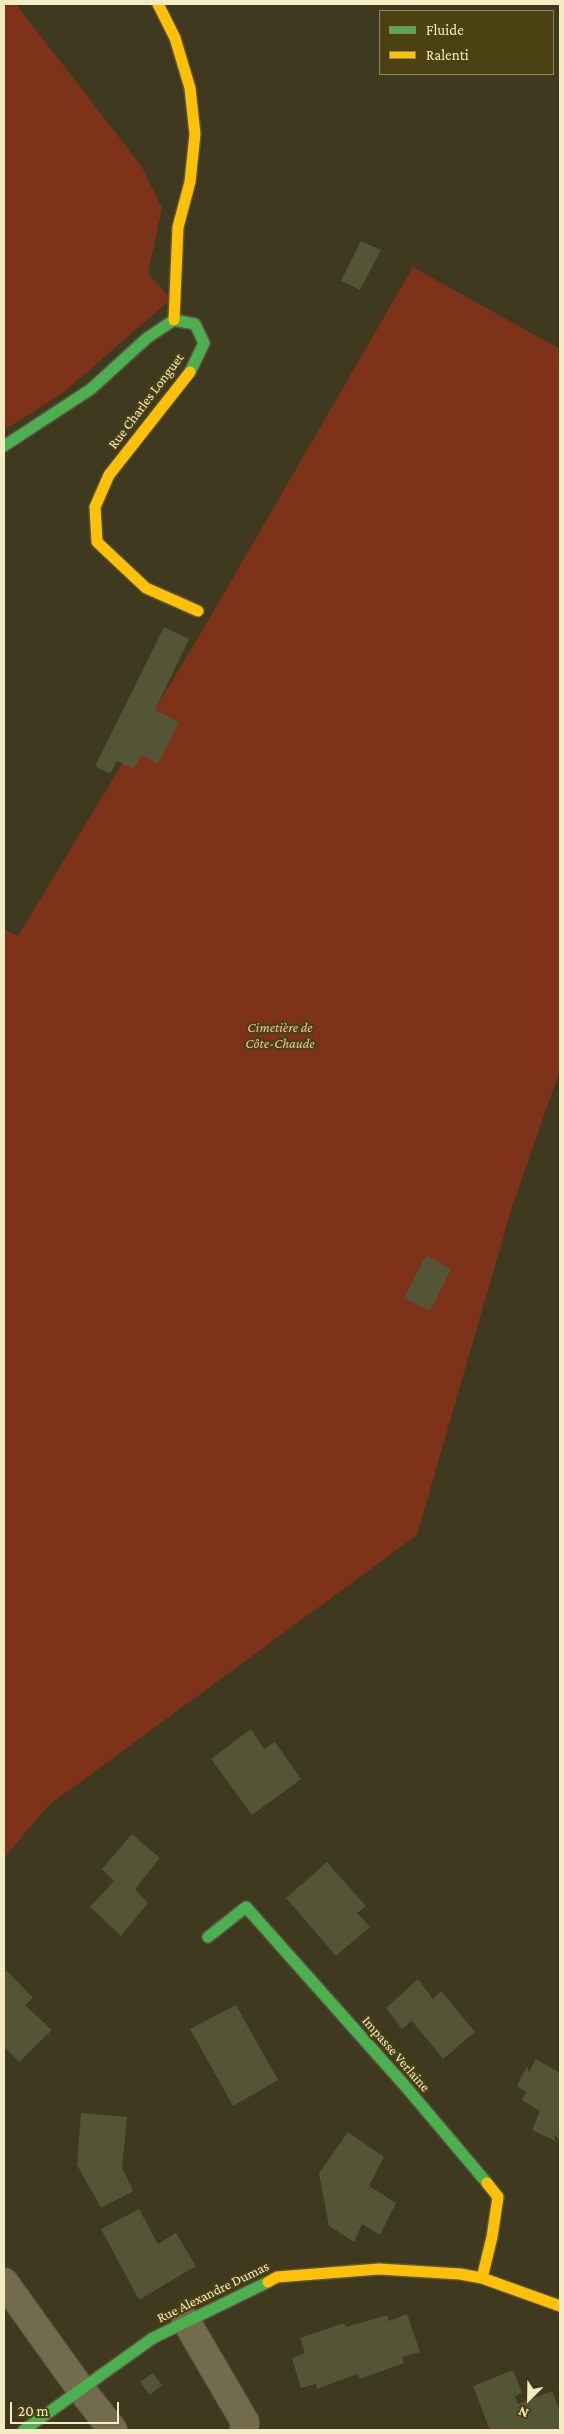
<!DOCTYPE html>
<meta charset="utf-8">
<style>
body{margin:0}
#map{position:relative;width:564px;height:2434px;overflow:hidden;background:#3e391f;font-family:"Crimson Pro",serif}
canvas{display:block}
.frame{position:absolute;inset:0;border:5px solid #f5ebc2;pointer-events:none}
.legend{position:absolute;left:379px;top:10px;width:175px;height:65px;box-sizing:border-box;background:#4b4112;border:1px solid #8f8558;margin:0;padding:6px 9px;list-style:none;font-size:15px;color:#f5ebc2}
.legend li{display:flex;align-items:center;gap:10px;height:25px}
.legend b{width:25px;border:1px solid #8f8558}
.north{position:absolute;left:504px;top:2374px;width:50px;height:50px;-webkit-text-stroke:4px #4b4112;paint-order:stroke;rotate:203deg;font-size:14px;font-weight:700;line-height:20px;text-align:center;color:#f5ebc2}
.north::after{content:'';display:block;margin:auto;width:18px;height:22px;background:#f5ebc2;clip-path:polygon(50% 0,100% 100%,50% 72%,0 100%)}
.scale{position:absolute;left:10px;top:2402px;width:109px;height:22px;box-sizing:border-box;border:2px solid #f5ebc2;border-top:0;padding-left:6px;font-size:15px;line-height:18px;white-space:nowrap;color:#f5ebc2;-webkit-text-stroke:4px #4b4112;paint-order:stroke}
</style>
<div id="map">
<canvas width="564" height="2434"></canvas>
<div class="frame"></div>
<ul class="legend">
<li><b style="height:6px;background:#4caf50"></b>Fluide</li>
<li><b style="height:6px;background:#ffc107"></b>Ralenti</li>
</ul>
<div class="north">N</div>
<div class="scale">20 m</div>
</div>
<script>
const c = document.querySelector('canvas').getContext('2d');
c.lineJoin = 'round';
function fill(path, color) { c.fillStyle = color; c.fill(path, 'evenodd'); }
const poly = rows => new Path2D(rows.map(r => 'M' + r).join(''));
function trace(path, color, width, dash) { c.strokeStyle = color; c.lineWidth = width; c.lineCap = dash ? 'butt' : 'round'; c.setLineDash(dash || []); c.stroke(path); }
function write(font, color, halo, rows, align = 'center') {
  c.font = font + ' "Crimson Pro",serif'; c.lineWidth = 4.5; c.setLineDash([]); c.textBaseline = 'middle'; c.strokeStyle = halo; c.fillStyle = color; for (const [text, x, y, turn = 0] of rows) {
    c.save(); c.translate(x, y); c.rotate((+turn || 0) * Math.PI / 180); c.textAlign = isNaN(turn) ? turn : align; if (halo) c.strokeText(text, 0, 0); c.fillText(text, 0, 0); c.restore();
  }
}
const green = poly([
 [4,4,16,4,142,167,162,208,148,273,171,299,63,393,4,430],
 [413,267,560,349,560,1070,512,1207,417,1535,49,1805,4,1858,4,929,18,936,201,633]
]);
const building = poly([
 [361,241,381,250,360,290,341,281],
 [164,627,189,639,155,710,179,722,158,764,141,755,134,769,117,761,110,774,95,766],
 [426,1255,451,1269,430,1311,404,1298],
 [251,1729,264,1749,275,1742,301,1779,252,1815,211,1759],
 [132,1834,160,1858,135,1889,148,1903,121,1936,90,1907,114,1881,102,1869],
 [327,1862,366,1906,357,1913,370,1927,336,1956,286,1898],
 [7,1971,33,1998,25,2005,52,2030,19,2062,4,2047,4,1972],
 [418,1979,433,1999,441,1991,475,2032,443,2059,412,2021,402,2029,386,2008],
 [236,2005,278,2080,233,2106,190,2029],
 [536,2059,560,2073,560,2144,558,2138,554,2135,555,2141,532,2130,540,2111,522,2100,526,2092,517,2086,527,2066,529,2072],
 [81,2113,127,2117,122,2168,133,2191,101,2208,77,2165],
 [348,2132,384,2157,369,2186,396,2203,380,2235,362,2224,354,2242,329,2226,319,2173],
 [139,2209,158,2244,176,2233,196,2266,139,2300,101,2229],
 [407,2314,420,2352,402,2357,404,2363,360,2379,357,2374,317,2389,316,2384,301,2388,292,2358,305,2353,300,2338,344,2323,346,2327,387,2315,389,2321],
 [513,2370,522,2393,515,2396,518,2404,552,2391,560,2411,560,2430,490,2430,473,2386],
 [153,2373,162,2385,150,2395,140,2382]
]);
const street = poly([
 [4,2282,80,2388,113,2430],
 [186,2321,245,2422,244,2430]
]);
const fast = poly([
 [4,446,91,389,147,338,174,320,195,324,204,343,190,372],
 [208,1937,246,1907,406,2087,487,2183],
 [24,2430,153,2338,268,2282]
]);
const slow = poly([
 [158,4,175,38,190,88,195,134,190,182,178,227,174,320],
 [190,372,109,475,95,507,97,542,146,588,198,611],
 [482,2278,492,2237,498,2197,487,2183],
 [268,2282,277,2277,379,2269,460,2274,482,2278,560,2306]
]);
const streetNames = [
 ["Rue Charles Longuet",146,401,-53],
 ["Impasse Verlaine",396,2054,49],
 ["Rue Alexandre Dumas",213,2292,-26]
];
const parkNames = [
 ["Cimetière de",280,1028],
 ["Côte-Chaude",280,1044]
];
fill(green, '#7e321a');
fill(building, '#545437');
trace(street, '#5b5540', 30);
trace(fast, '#5b5540', 14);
trace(slow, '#5b5540', 14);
trace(street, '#726b4d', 28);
trace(fast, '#4caf50', 11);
trace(slow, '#ffc107', 11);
write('14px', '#f5ebc2', '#4b4112', streetNames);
write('italic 14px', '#f1bbac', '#4b4112', parkNames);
</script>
